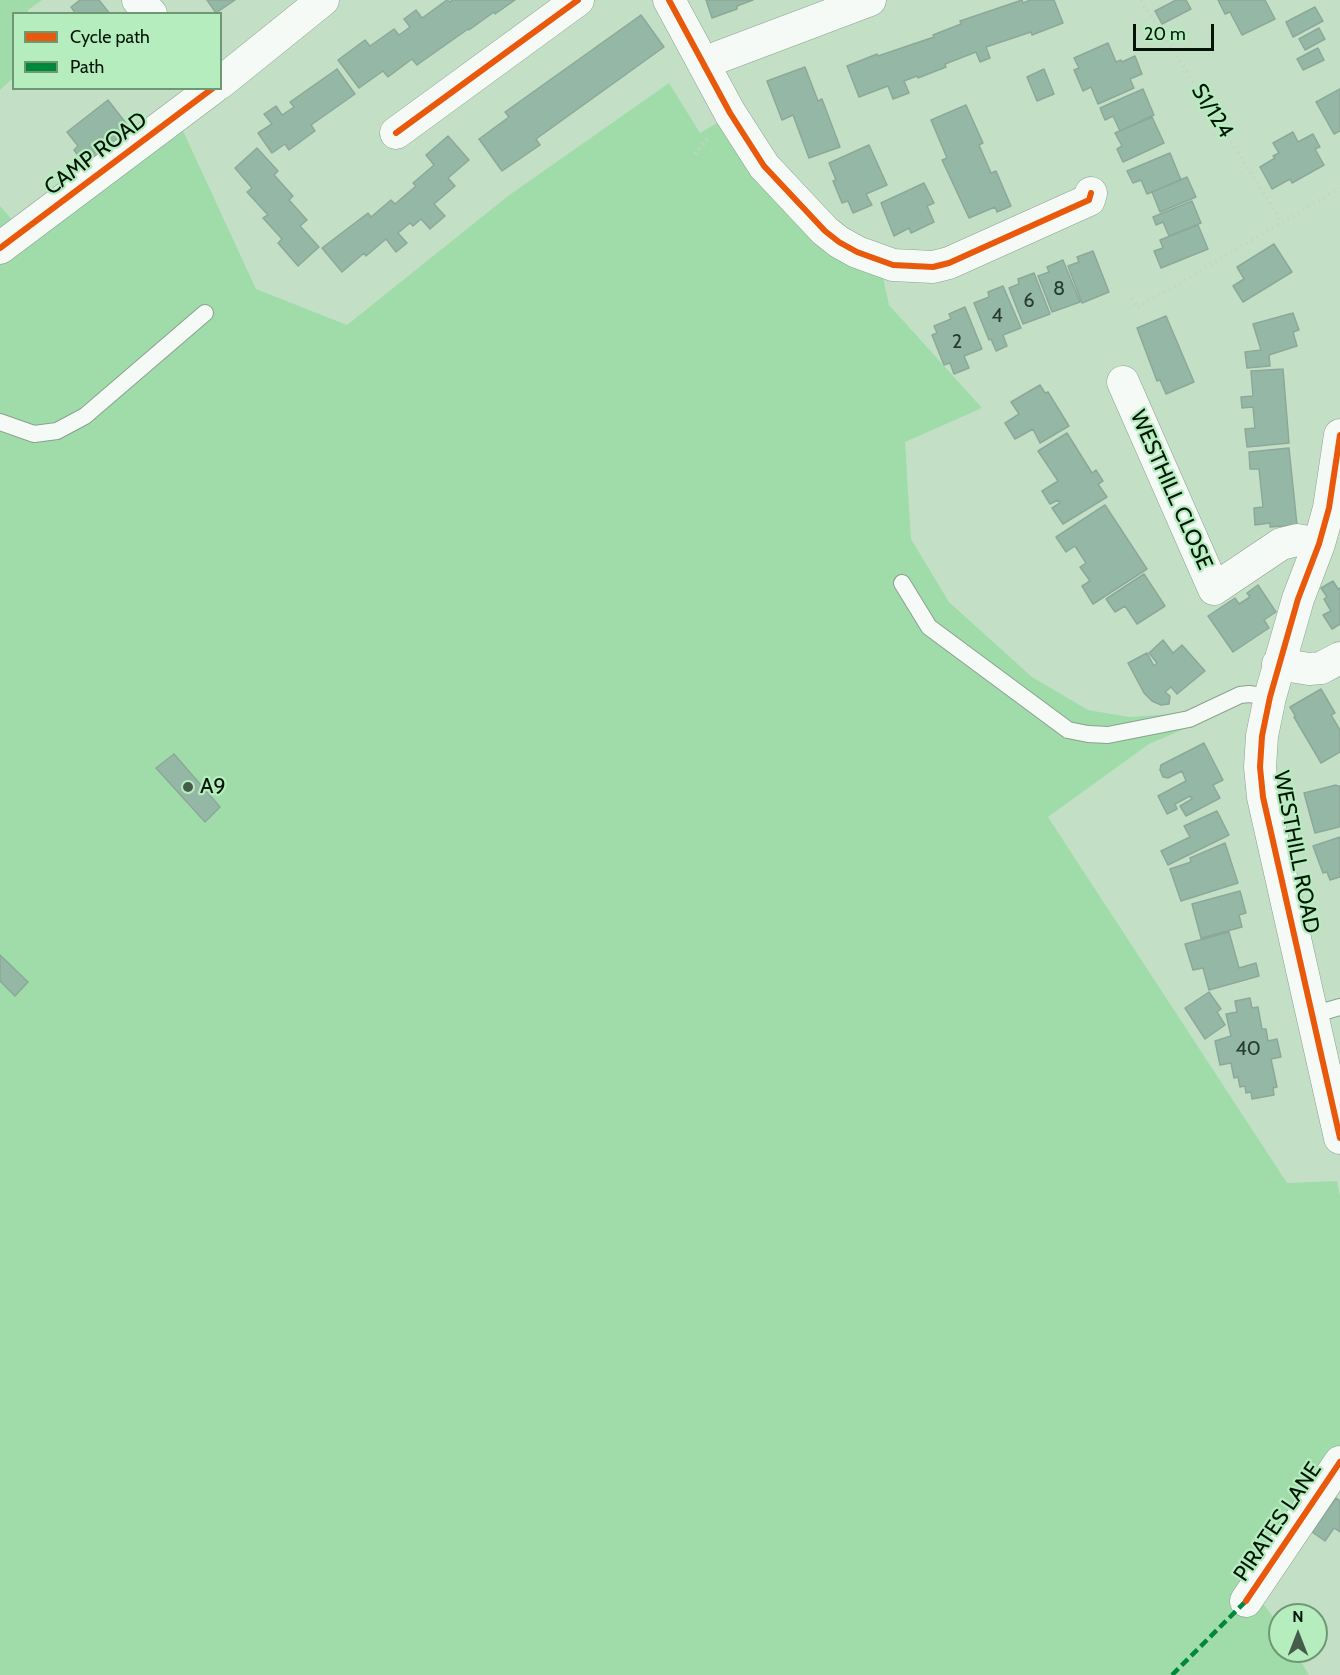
<!DOCTYPE html>
<style>
body{margin:0}
#map{position:relative;width:1340px;height:1675px;overflow:hidden;background:#c3e0c7;font-family:Cabin,sans-serif}
canvas{display:block}
.legend{position:absolute;left:12px;top:12px;width:210px;height:78px;box-sizing:border-box;background:#b6edbe;border:2px solid #6e9774;margin:0;padding:8px 10px;list-style:none;font-size:18px;color:#021506}
.legend li{display:flex;align-items:center;gap:12px;height:30px}
.legend b{width:30px;border:2px solid #6e9774}
.north{position:absolute;left:1268px;top:1603px;width:60px;height:60px;box-sizing:border-box;background:#b6edbe;border:2px solid #6e9774;border-radius:50%;rotate:0deg;font-size:16px;font-weight:700;line-height:24px;text-align:center;color:#021506}
.north::after{content:'';display:block;margin:auto;width:21px;height:27px;background:#465c4a;clip-path:polygon(50% 0,100% 100%,50% 72%,0 100%)}
.scale{position:absolute;left:1133px;top:24px;width:81px;height:27px;box-sizing:border-box;border:3px solid #021506;border-top:0;padding-left:8px;font-size:18px;line-height:21px;white-space:nowrap;color:#021506;-webkit-text-stroke:4px #b6edbe;paint-order:stroke}
</style>
<div id="map">
<canvas width="1340" height="1675"></canvas>
<ul class="legend">
<li><b style="height:8px;background:#e8590c"></b>Cycle path</li>
<li><b style="height:8px;background:#00873e"></b>Path</li>
</ul>
<div class="north">N</div>
<div class="scale">20 m</div>
</div>
<script>
const c = document.querySelector('canvas').getContext('2d');
c.lineJoin = 'round';
function fill(path, color) { c.fillStyle = color; c.fill(path, 'evenodd'); }
const poly = rows => new Path2D(rows.map(r => 'M' + r).join(''));
function trace(path, color, width, dash) { c.strokeStyle = color; c.lineWidth = width; c.lineCap = dash ? 'butt' : 'round'; c.setLineDash(dash || []); c.stroke(path); }
function write(font, color, halo, rows, align = 'center') {
  c.font = font + ' Cabin,sans-serif'; c.lineWidth = 4.5; c.setLineDash([]); c.textBaseline = 'middle'; c.strokeStyle = halo; c.fillStyle = color; for (const [text, x, y, turn = 0] of rows) {
    c.save(); c.translate(x, y); c.rotate((+turn || 0) * Math.PI / 180); c.textAlign = isNaN(turn) ? turn : align; if (halo) c.strokeText(text, 0, 0); c.fillText(text, 0, 0); c.restore();
  }
}
const green = poly([
 [0,0,42,0,28,10,28,13,14,14,13,78,0,90],
 [669,83,700,133,722,120,881,268,889,305,982,408,905,442,911,539,949,602,1032,677,1088,710,1129,717,1186,713,1191,726,1149,744,1048,817,1287,1183,1337,1181,1340,1196,1340,1452,1252,1588,1280,1627,1280,1651,1295,1651,1309,1675,0,1675,0,206,14,222,178,120,256,289,347,325,508,196]
]);
const building = poly([
 [80,0,99,0,110,14,76,14,71,7,80,0],
 [207,0,235,0,216,13,207,0],
 [447,0,450,2,452,0,515,0,495,14,494,12,469,30,468,29,417,65,412,59,388,77,383,71,359,88,338,60,365,40,370,46,394,29,399,35,410,27,404,19,416,10,422,18,447,0],
 [706,0,753,0,737,6,737,9,712,18,706,0],
 [1022,0,1023,3,1030,0,1054,0,1063,23,1032,35,1031,32,986,47,990,58,980,62,976,52,945,64,946,67,918,78,917,76,904,81,909,93,893,99,888,86,859,97,847,66,877,54,878,56,934,37,933,35,961,24,960,21,1022,0],
 [1176,0,1186,0,1191,9,1162,24,1155,11,1176,0],
 [1218,0,1265,0,1275,19,1242,35,1230,12,1225,14,1218,0],
 [1315,7,1323,21,1293,37,1286,22,1315,7],
 [641,15,664,47,536,139,540,145,502,171,479,139,509,117,505,112,641,15],
 [1319,28,1325,39,1305,50,1299,39,1319,28],
 [1108,43,1116,62,1121,60,1122,62,1135,56,1142,74,1130,79,1134,88,1098,104,1091,87,1083,91,1074,70,1079,68,1074,58,1108,43],
 [1318,48,1324,60,1303,70,1297,59,1318,48],
 [805,67,818,101,822,99,840,147,809,158,793,115,782,120,767,81,805,67],
 [337,69,355,94,311,125,315,131,289,150,285,144,272,153,258,133,272,124,264,114,276,106,282,115,294,107,290,102,337,69],
 [1044,69,1054,94,1037,101,1027,77,1044,69],
 [1143,89,1154,115,1120,131,1113,116,1105,120,1100,108,1143,89],
 [1340,89,1340,131,1334,134,1316,102,1340,89],
 [108,100,132,131,86,166,74,150,78,146,67,132,108,100],
 [966,105,983,143,979,145,991,173,996,171,1011,206,997,212,995,207,969,218,942,160,947,158,931,120,966,105],
 [1152,117,1164,143,1123,162,1117,149,1122,146,1115,133,1152,117],
 [1293,132,1298,142,1313,134,1320,147,1315,149,1324,165,1292,183,1290,179,1272,189,1260,167,1275,158,1273,156,1279,153,1273,143,1293,132],
 [448,136,469,160,448,178,455,186,434,204,445,216,430,229,421,219,413,226,410,223,398,233,407,243,396,252,386,239,366,256,364,253,342,272,322,248,368,213,371,217,391,200,395,204,416,186,413,183,434,165,426,155,448,136],
 [869,145,887,185,866,194,872,205,853,213,848,201,842,203,833,181,836,180,829,163,869,145],
 [257,148,278,171,274,175,293,196,289,200,307,220,300,226,319,247,298,266,278,243,282,239,263,218,268,215,247,192,252,188,235,168,257,148],
 [1170,153,1181,180,1147,194,1141,180,1133,183,1127,171,1170,153],
 [1187,177,1196,197,1160,212,1152,192,1187,177],
 [924,183,934,203,927,206,934,222,911,233,909,228,894,236,881,203,924,183],
 [1192,201,1201,223,1169,236,1163,222,1156,225,1153,217,1192,201],
 [1198,225,1208,249,1161,268,1154,251,1163,248,1160,240,1198,225],
 [1274,244,1292,272,1243,302,1233,286,1244,279,1237,267,1274,244],
 [1093,251,1109,292,1082,303,1068,266,1079,262,1077,257,1093,251],
 [1063,260,1080,302,1052,312,1038,276,1049,272,1047,267,1063,260],
 [1034,273,1050,314,1023,324,1009,288,1019,284,1018,279,1034,273],
 [1003,286,1021,328,1003,335,1007,346,996,351,991,339,989,340,974,303,989,297,988,292,1003,286],
 [965,307,982,349,964,356,969,368,954,374,950,363,944,365,932,335,937,333,934,326,951,319,949,314,965,307],
 [1293,313,1299,330,1293,332,1297,346,1269,355,1270,366,1247,368,1245,352,1261,350,1253,324,1293,313],
 [1166,316,1194,382,1166,394,1160,380,1157,381,1137,328,1166,316],
 [1283,369,1289,443,1247,447,1245,429,1255,428,1253,407,1242,408,1241,397,1253,396,1251,371,1283,369],
 [1040,385,1045,393,1048,392,1069,426,1040,443,1033,429,1015,439,1005,423,1019,414,1011,402,1040,385],
 [1067,433,1092,473,1096,470,1103,481,1098,484,1107,497,1063,524,1052,508,1060,503,1058,500,1050,504,1042,491,1058,481,1038,451,1067,433],
 [1289,448,1297,525,1270,527,1270,523,1255,525,1254,508,1263,507,1259,469,1250,469,1249,452,1289,448],
 [1105,505,1147,569,1093,604,1082,586,1090,581,1080,567,1086,563,1075,546,1066,552,1056,537,1105,505],
 [1144,574,1165,606,1137,624,1125,606,1115,612,1106,599,1144,574],
 [1333,581,1338,589,1340,588,1340,624,1332,629,1323,615,1331,611,1324,599,1327,597,1321,588,1333,581],
 [1258,585,1276,612,1264,620,1269,628,1233,652,1208,616,1235,598,1239,604,1250,597,1247,593,1258,585],
 [1163,640,1173,653,1182,645,1205,671,1177,694,1171,687,1165,692,1170,696,1169,704,1161,705,1152,701,1144,693,1128,663,1147,653,1154,666,1157,663,1149,653,1163,640],
 [1321,689,1335,713,1331,715,1340,730,1340,752,1321,763,1294,717,1296,717,1290,707,1321,689],
 [1204,743,1223,780,1213,785,1220,798,1186,816,1180,806,1192,799,1190,796,1175,804,1177,809,1167,814,1158,796,1186,781,1182,771,1168,778,1163,777,1160,770,1161,765,1204,743],
 [174,754,220,807,205,822,156,768,174,754],
 [1336,785,1337,786,1340,786,1340,824,1339,827,1315,833,1304,793,1336,785],
 [1217,811,1229,835,1168,865,1161,851,1190,837,1184,826,1217,811],
 [1340,837,1340,877,1330,880,1327,872,1323,873,1313,846,1340,837],
 [1225,843,1238,883,1181,901,1170,869,1191,862,1190,858,1225,843],
 [1240,891,1246,913,1239,915,1242,927,1201,938,1192,904,1240,891],
 [1229,932,1239,968,1256,963,1259,976,1209,990,1203,968,1193,970,1185,944,1229,932],
 [0,955,28,982,15,996,0,981,0,955],
 [1209,992,1221,1009,1217,1012,1225,1025,1205,1039,1185,1008,1209,992],
 [1250,998,1252,1008,1258,1007,1262,1029,1266,1029,1268,1041,1277,1039,1281,1057,1271,1059,1277,1087,1273,1088,1274,1095,1252,1099,1251,1092,1246,1093,1245,1086,1240,1087,1238,1077,1234,1078,1231,1063,1220,1065,1215,1041,1231,1036,1226,1014,1237,1012,1235,1001,1250,998],
 [1336,1498,1340,1501,1340,1532,1334,1528,1325,1541,1312,1532,1336,1498]
]);
const path = poly([
 [1141,0,1282,222],
 [695,154,710,136],
 [1132,298,1137,308,1340,188]
]);
const lane = poly([
 [0,422,34,434,57,431,85,416,205,313],
 [902,583,929,627,1068,730,1088,734,1108,735,1189,719,1240,695,1249,694,1270,697],
 [1312,1015,1340,1007]
]);
const street = poly([
 [138,0,151,14],
 [669,0,730,113,764,166,825,231,839,242,857,252,893,265,933,267,949,263,1089,200,1091,193],
 [703,63,870,0],
 [220,83,323,0],
 [396,133,578,0],
 [0,248,213,88],
 [1123,382,1214,589,1281,544,1297,540,1319,544],
 [1340,435,1329,508,1319,544,1298,599,1270,697,1262,736,1260,767,1263,797,1340,1138],
 [1278,664,1309,669,1321,668,1340,658],
 [1246,1601,1340,1462]
]);
const quiet = poly([
 [1172,1675,1246,1601]
]);
const cycleway = poly([
 [669,0,730,113,764,166,825,231,839,242,857,252,893,265,933,267,949,263,1089,200,1091,193],
 [396,133,578,0],
 [0,248,213,88],
 [1340,435,1329,508,1319,544,1298,599,1270,697,1262,736,1260,767,1263,797,1340,1138],
 [1246,1601,1340,1462]
]);
const markers = [
 [188,787,6,"#465c4a"]
];
const numberNames = [
 ["8",1059,289],
 ["6",1029,301],
 ["4",997,316],
 ["2",957,342],
 ["40",1248,1049]
];
const streetNames = [
 ["S1/124",1212,111,58],
 ["CAMP ROAD",96,154,-37],
 ["WESTHILL CLOSE",1171,490,66],
 ["WESTHILL ROAD",1296,852,79],
 ["PIRATES LANE",1278,1522,-56]
];
const poiNames = [
 ["A9",200,787]
];
fill(green, '#a0dcaa');
fill(building, '#95b8a6');
trace(building, '#8da898', 1.5);
trace(lane, '#8aa18e', 18);
trace(street, '#8aa18e', 33);
trace(path, '#c9d2ca', 4, [1.5, 4.5]);
trace(lane, '#f6faf7', 16);
trace(street, '#f6faf7', 32);
trace(quiet, '#00873e', 4.5, [9, 4.5]);
trace(cycleway, '#e8590c', 6);
for (const [x, y, r, color] of markers) { const dot = new Path2D(); dot.arc(x, y, r, 0, 2 * Math.PI); c.fillStyle = color; c.fill(dot); trace(dot, '#b6edbe', 2); }
write('20px', '#273e2e', null, numberNames);
write('22px', '#021506', '#b6edbe', streetNames);
write('22px', '#021506', '#b6edbe', poiNames, 'left');
</script>
